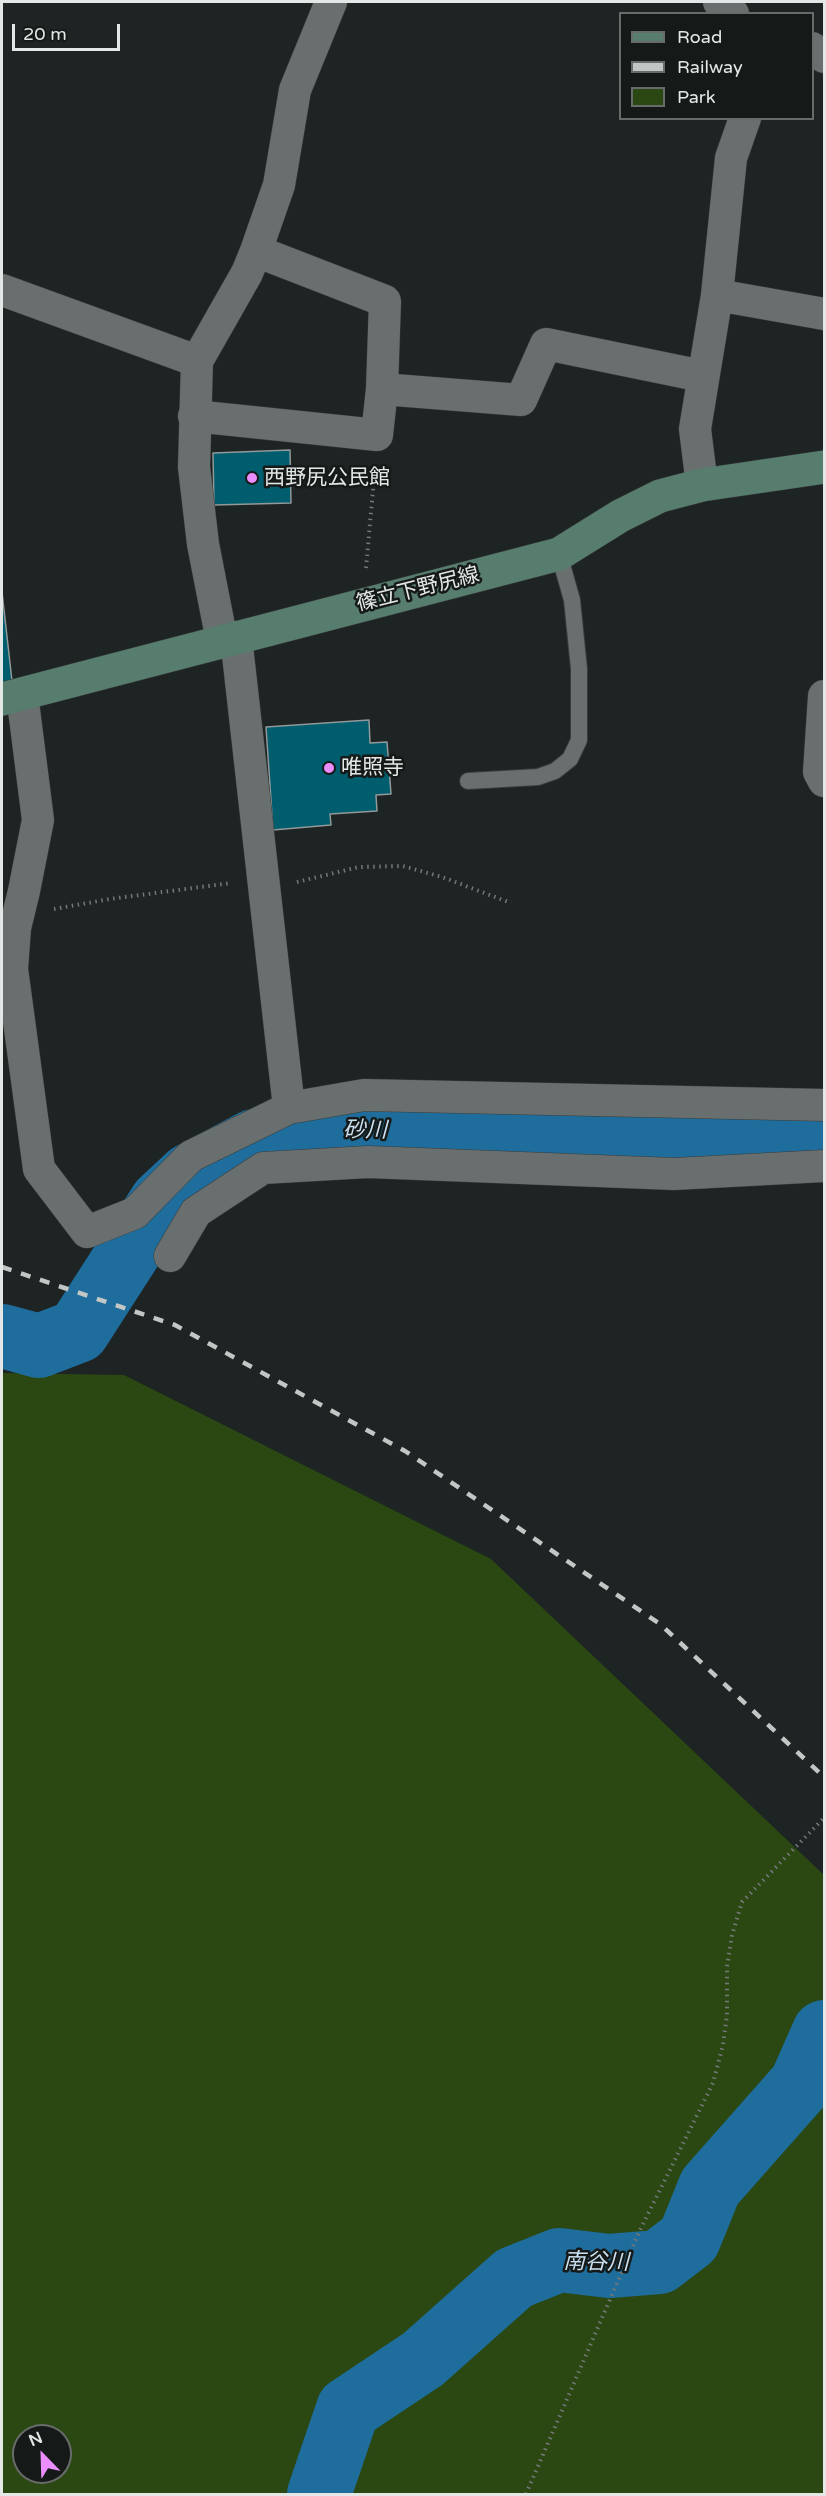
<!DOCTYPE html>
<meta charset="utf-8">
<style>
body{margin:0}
#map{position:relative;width:826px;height:2496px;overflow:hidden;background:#1e2323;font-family:"Varela Round",sans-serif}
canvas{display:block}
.frame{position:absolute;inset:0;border:3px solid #e3e7e6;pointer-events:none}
.legend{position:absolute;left:619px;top:12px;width:195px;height:108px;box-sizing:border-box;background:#151a19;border:2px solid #676c6b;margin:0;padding:8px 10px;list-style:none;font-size:18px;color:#e3e7e6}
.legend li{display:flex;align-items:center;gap:12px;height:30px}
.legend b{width:30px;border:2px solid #676c6b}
.north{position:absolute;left:12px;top:2424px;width:60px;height:60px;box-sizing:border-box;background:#151a19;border:2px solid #676c6b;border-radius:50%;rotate:337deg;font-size:16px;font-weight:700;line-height:24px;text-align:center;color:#e3e7e6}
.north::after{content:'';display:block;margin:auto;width:21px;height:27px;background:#ea8dfd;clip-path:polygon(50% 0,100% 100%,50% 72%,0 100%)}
.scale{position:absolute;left:12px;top:24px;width:108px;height:27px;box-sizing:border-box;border:3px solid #e3e7e6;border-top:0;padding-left:8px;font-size:18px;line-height:21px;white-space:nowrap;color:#e3e7e6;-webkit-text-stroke:4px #151a19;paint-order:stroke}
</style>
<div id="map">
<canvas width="826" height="2496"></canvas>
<div class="frame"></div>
<ul class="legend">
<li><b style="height:8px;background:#577d6e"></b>Road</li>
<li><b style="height:8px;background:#c2c6c5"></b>Railway</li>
<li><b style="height:16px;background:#2b4813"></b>Park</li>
</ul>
<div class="north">N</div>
<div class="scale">20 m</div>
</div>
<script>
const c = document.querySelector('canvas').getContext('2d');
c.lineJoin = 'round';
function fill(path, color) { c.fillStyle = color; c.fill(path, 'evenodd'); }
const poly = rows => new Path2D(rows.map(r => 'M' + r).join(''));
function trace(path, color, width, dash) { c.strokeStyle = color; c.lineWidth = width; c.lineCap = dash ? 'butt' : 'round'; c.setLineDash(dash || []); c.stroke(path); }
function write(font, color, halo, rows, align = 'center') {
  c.font = font + ' "Varela Round","Noto Sans JP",sans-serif'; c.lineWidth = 5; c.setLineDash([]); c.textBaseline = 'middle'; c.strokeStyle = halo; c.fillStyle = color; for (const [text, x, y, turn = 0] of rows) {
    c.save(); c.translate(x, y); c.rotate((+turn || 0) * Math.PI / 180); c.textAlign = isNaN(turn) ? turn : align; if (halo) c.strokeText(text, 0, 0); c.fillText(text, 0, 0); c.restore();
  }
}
const green = poly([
 [2,1373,124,1375,491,1559,824,1875,824,2494,2,2494],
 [24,2436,60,2436,60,2472,24,2472]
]);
const river = poly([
 [2,1336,39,1346,78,1331,161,1202,190,1175,254,1141,316,1130,824,1136],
 [319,2494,348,2409,423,2359,514,2278,559,2260,609,2266,659,2262,689,2239,710,2187,801,2084,824,2032]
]);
const building = poly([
 [290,450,291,503,214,505,213,453,290,450],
 [2,592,12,681,2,684,2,592],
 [369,720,370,743,387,742,391,794,376,795,377,811,330,814,331,825,273,830,266,727,369,720]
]);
const path = poly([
 [366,568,375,468],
 [297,882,359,867,403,866,442,877,511,903],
 [54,909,110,899,231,883],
 [526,2494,640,2230,713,2083,723,2045,727,2015,727,1967,732,1935,742,1902,824,1818]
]);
const lane = poly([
 [468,781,538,777,555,771,570,759,579,740,579,669,572,600,559,554]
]);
const street = poly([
 [719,2,733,14],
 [812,48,824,57],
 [745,118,731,158,717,295,824,314],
 [2,290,197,361],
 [382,389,521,400,546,344,702,376],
 [194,416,377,435,382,389,385,301,256,251],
 [702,485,695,429,717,295],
 [222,641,203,544,194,467,197,361,247,273,256,251,279,185,295,90,331,2],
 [22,694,38,820,24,891,15,928,12,969,39,1169,87,1232,135,1213,191,1156,289,1108,236,637],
 [824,696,819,772,824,781],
 [289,1108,364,1095,824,1105],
 [170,1256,196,1212,263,1168,368,1162,674,1174,824,1166]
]);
const secondary = poly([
 [2,699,559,554,620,516,660,496,702,485,824,467]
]);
const rail = poly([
 [2,1267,175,1325,405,1451,660,1624,824,1777]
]);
const markers = [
 [252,478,6,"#ea8dfd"],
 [329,768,6,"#ea8dfd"]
];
const poiNames = [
 ["西野尻公民館",264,478],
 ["唯照寺",341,768]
];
const streetNames = [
 ["篠立下野尻線",418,590,-14]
];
const waterNames = [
 ["砂川",365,1131,1],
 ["南谷川",596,2263,1]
];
fill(green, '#2b4813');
trace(river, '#1f6d9c', 64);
fill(building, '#005d6d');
trace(building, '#92999a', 1.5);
trace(lane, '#383d3c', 18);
trace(street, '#383d3c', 33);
trace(secondary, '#383d3c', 34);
trace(path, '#747878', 4, [1.5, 4.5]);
trace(lane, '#696f6e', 16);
trace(street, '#696f6e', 32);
trace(secondary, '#577d6e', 33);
trace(rail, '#c2c6c5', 4.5, [10, 10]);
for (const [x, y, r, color] of markers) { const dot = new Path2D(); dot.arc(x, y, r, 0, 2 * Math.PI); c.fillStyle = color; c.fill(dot); trace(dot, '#151a19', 2); }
write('21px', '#e3e7e6', '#151a19', poiNames, 'left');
write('21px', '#e3e7e6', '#151a19', streetNames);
write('italic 22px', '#cadfef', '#151a19', waterNames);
</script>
